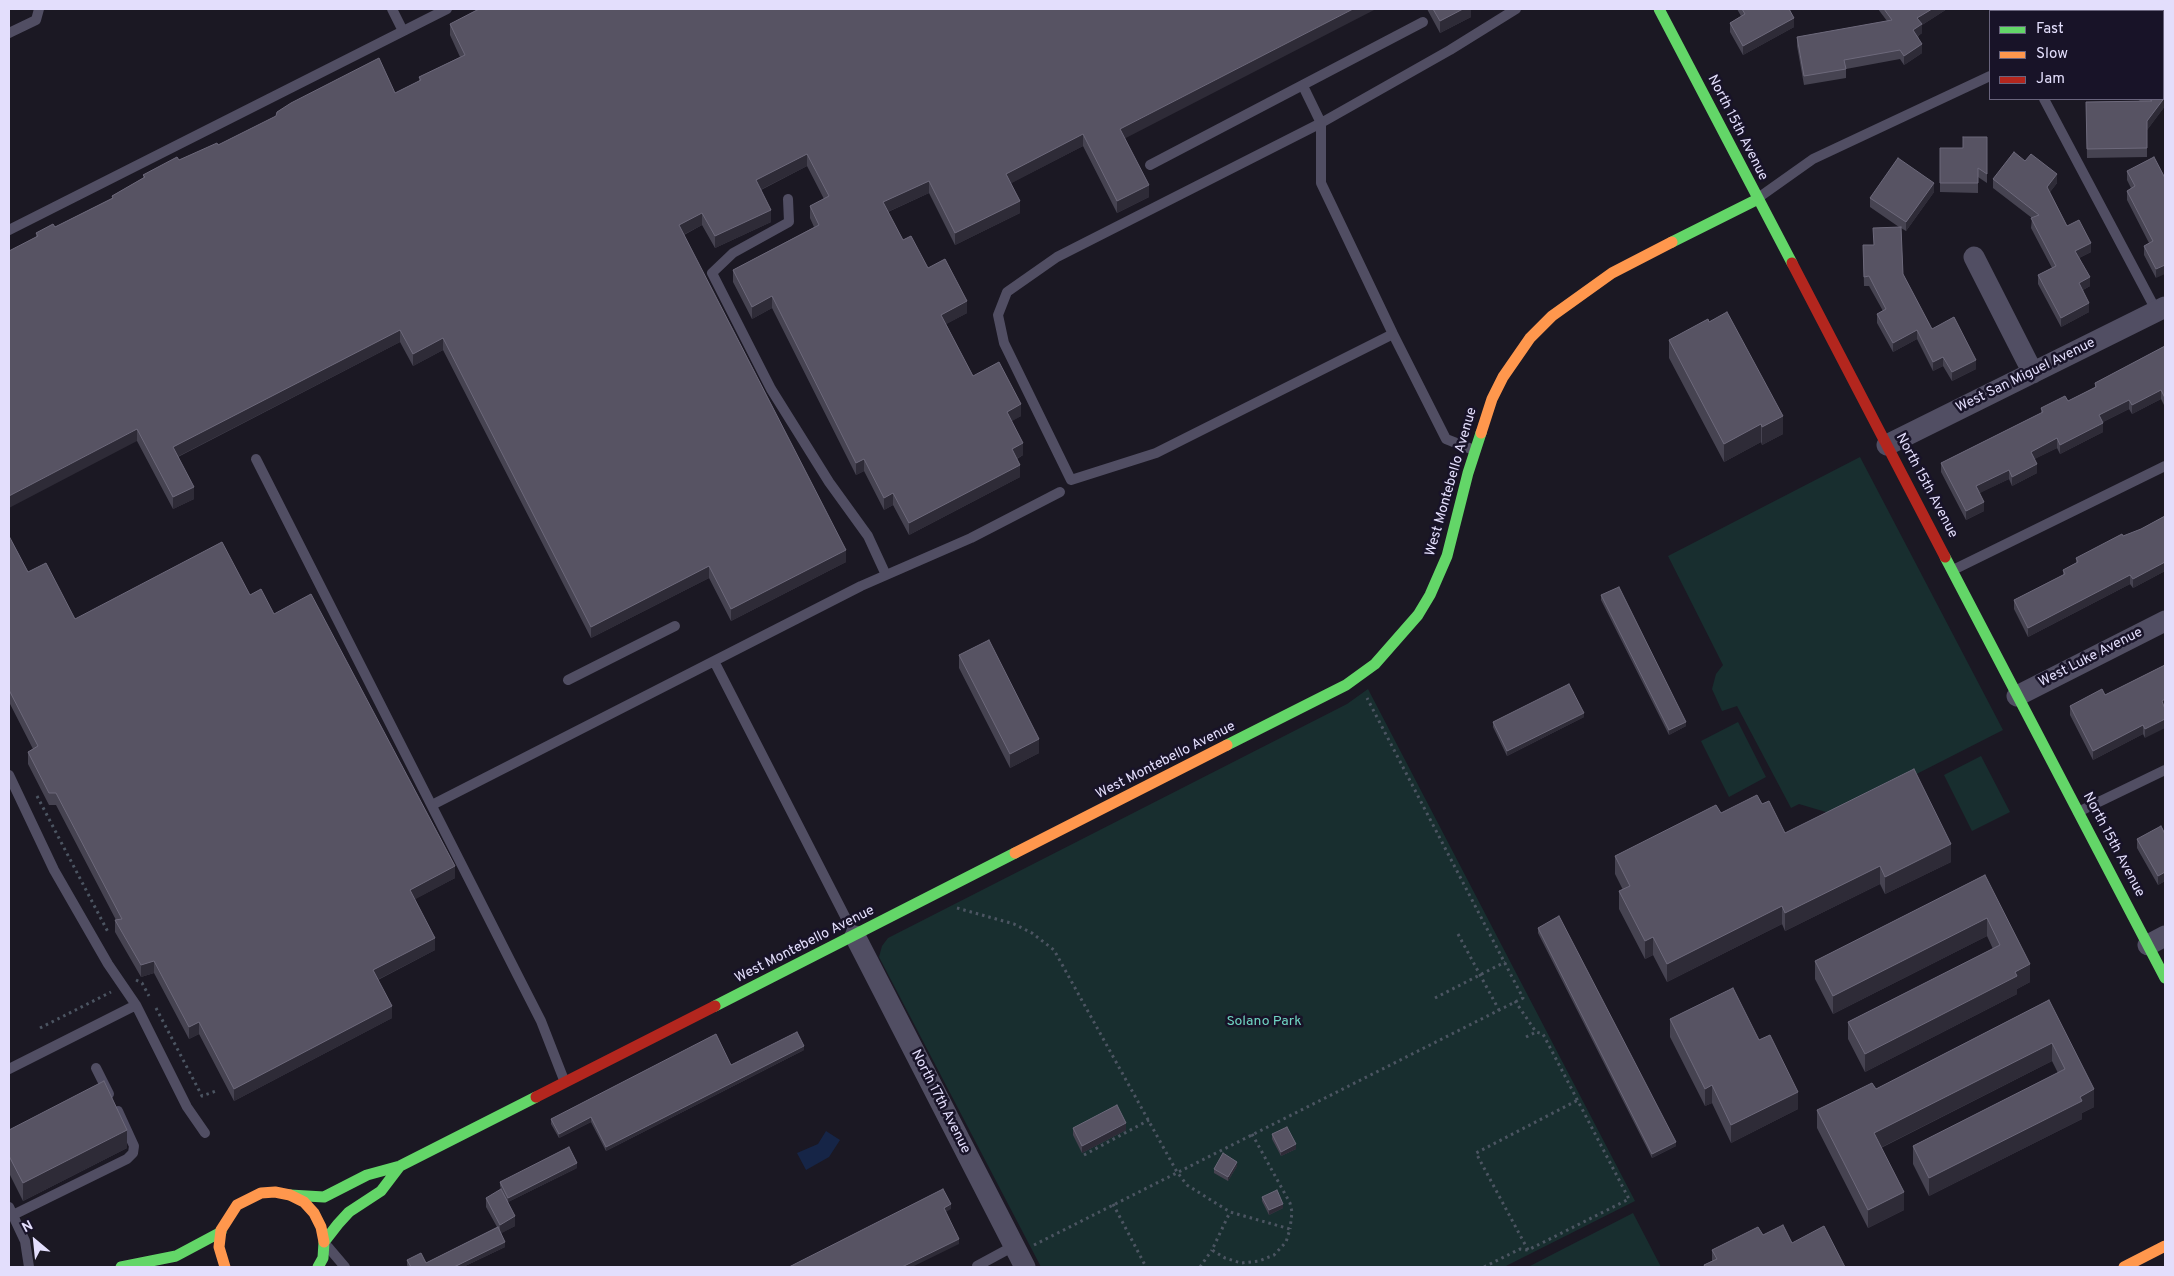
<!DOCTYPE html>
<style>
body{margin:0}
#map{position:relative;width:2174px;height:1276px;overflow:hidden;background:#1b1823;font-family:Overpass,sans-serif}
canvas{display:block}
.frame{position:absolute;inset:0;border:10px solid #e3defc;pointer-events:none}
.legend{position:absolute;left:1989px;top:10px;width:175px;height:90px;box-sizing:border-box;background:#181328;border:1px solid #69647d;margin:0;padding:6px 9px;list-style:none;font-size:15px;color:#e3defc}
.legend li{display:flex;align-items:center;gap:10px;height:25px}
.legend b{width:25px;border:1px solid #69647d}
.north{position:absolute;left:10px;top:1216px;width:50px;height:50px;-webkit-text-stroke:4px #181328;paint-order:stroke;rotate:332deg;font-size:14px;font-weight:700;line-height:20px;text-align:center;color:#e3defc}
.north::after{content:'';display:block;margin:auto;width:18px;height:22px;background:#e3defc;clip-path:polygon(50% 0,100% 100%,50% 72%,0 100%)}
</style>
<div id="map">
<canvas width="2174" height="1276"></canvas>
<div class="frame"></div>
<ul class="legend">
<li><b style="height:6px;background:#63d668"></b>Fast</li>
<li><b style="height:6px;background:#ff974d"></b>Slow</li>
<li><b style="height:6px;background:#b3261e"></b>Jam</li>
</ul>
<div class="north">N</div>
</div>
<script>
const c = document.querySelector('canvas').getContext('2d');
c.lineJoin = 'round';
function fill(path, color) { c.fillStyle = color; c.fill(path, 'evenodd'); }
const poly = rows => new Path2D(rows.map(r => 'M' + r).join(''));
function trace(path, color, width, dash) { c.strokeStyle = color; c.lineWidth = width; c.lineCap = dash ? 'butt' : 'round'; c.setLineDash(dash || []); c.stroke(path); }
function write(font, color, halo, rows, align = 'center') {
  c.font = font + ' Overpass,sans-serif'; c.lineWidth = 5; c.setLineDash([]); c.textBaseline = 'middle'; c.strokeStyle = halo; c.fillStyle = color; for (const [text, x, y, turn = 0] of rows) {
    c.save(); c.translate(x, y); c.rotate((+turn || 0) * Math.PI / 180); c.textAlign = isNaN(turn) ? turn : align; if (halo) c.strokeText(text, 0, 0); c.fillText(text, 0, 0); c.restore();
  }
}
const green = poly([
 [1860,457,2003,730,1836,815,1799,804,1791,808,1737,706,1722,711,1712,689,1716,674,1723,665,1668,556],
 [1368,689,1635,1201,1504,1267,1041,1267,879,957,882,946,888,938,1347,704],
 [1738,722,1766,777,1729,797,1701,741],
 [1981,756,2010,812,1972,831,1944,775],
 [1633,1213,1661,1267,1528,1267]
]);
const water = poly([
 [826,1131,840,1140,829,1157,806,1170,797,1153,818,1144]
]);
const path = poly([
 [37,796,109,934],
 [957,908,1014,924,1032,933,1054,950,1177,1172,1187,1185,1230,1212,1290,1229,1286,1242,1274,1255,1259,1261,1241,1263,1225,1258,1212,1250,1230,1212],
 [1458,934,1499,1010],
 [136,980,142,983,149,996],
 [1435,998,1505,962],
 [156,1008,202,1096,216,1091],
 [40,1028,111,992],
 [1526,1037,1536,1032],
 [1252,1134,1290,1203,1292,1212,1290,1229],
 [1084,1155,1149,1120],
 [1113,1204,1146,1267],
 [1034,1245,1523,998,1367,698],
 [1528,1250,1476,1153,1578,1100],
 [1200,1267,1212,1250],
 [1484,1267,1520,1249,1528,1250,1629,1199,1543,1034,1536,1032,1515,1001]
]);
const lane = poly([
 [392,9,403,31],
 [2116,11,2121,9],
 [9,33,36,20,39,9],
 [1303,86,1321,123,1321,183,1393,334,1446,439,1474,450],
 [2044,99,2157,312],
 [1150,165,1423,22],
 [1758,198,1813,159,1990,76],
 [788,199,789,222,733,253,712,273,771,389,829,482,868,536,886,575],
 [9,230,447,9],
 [1393,334,1156,453,1071,480,1004,343,998,315,1007,292,1057,257,1321,123,1450,50,1516,9],
 [256,459,516,972,541,1021,564,1080],
 [1953,570,2165,466],
 [714,661,854,934],
 [568,680,675,626],
 [9,775,54,870,108,964,136,1005,187,1107,205,1133],
 [432,805,861,586,971,538,1060,492],
 [2078,812,2165,770],
 [96,1068,109,1094],
 [9,1069,136,1005],
 [9,1207,25,1241,29,1267],
 [13,1215,127,1159,133,1153,134,1146,118,1111],
 [328,1247,345,1267],
 [977,1266,1014,1246]
]);
const street = poly([
 [1974,257,2033,373],
 [1887,445,2165,307],
 [2017,696,2165,621],
 [855,936,1025,1267],
 [2148,945,2165,936]
]);
const fast = poly([
 [1659,9,1792,263],
 [1672,242,1758,199],
 [1945,557,2165,978],
 [1227,745,1346,685,1375,664,1418,615,1430,595,1447,556,1468,473,1481,433],
 [715,1006,1015,853],
 [290,1195,324,1197,367,1175,400,1166,536,1097],
 [121,1267,176,1256,221,1232],
 [318,1267,323,1258,324,1242,338,1224,349,1212,381,1191,400,1166]
]);
const slow = poly([
 [1481,433,1492,399,1503,377,1530,338,1552,316,1612,273,1672,242],
 [1015,853,1227,745],
 [225,1267,219,1247,221,1230,237,1205,261,1193,275,1192,290,1195,304,1202,314,1213,321,1227,324,1242],
 [2124,1267,2165,1246]
]);
const jam = poly([
 [1792,263,1945,557],
 [536,1097,715,1006]
]);
const wall = poly([
 [1427,9,1471,9,1471,17,1440,33],
 [1737,9,1789,9,1794,27,1743,55,1730,32,1730,23,1741,16],
 [1878,9,1947,9,1922,25,1922,33,1918,36,1922,53,1904,65,1900,59,1846,69,1846,78,1804,85,1797,46,1797,37,1887,21],
 [450,24,1125,138,1149,197,1117,213,1083,146,1011,183,1020,213,955,245,929,193,888,212,903,240,967,313,946,324,973,376,1021,416,1011,421,1023,455,1017,459,1020,477,909,535,893,505,884,510,864,471,856,475,772,308,752,319,733,282,733,270,814,227,810,218,810,206,824,199,807,166,761,190,771,222,715,248,702,225,684,235,846,562,731,621,709,578,591,638,443,350,413,366,400,342,178,457,194,499,173,509,137,441,36,237,36,233,55,227,112,198,112,196,143,178,143,175,179,160,218,145,395,93,419,81,419,77,460,57,450,35],
 [2137,99,2163,99,2165,106,2147,130,2147,157,2087,158,2086,102,2140,101],
 [1987,137,1987,183,1978,177,1978,193,1940,192,1940,148,1963,148],
 [2025,161,2057,183,2050,192,2067,226,2091,252,2079,258,2090,286,2083,290,2089,312,2061,327,2038,284,2038,275,2052,268,2031,228,2032,218,1993,188,1993,179],
 [2127,171,2165,178,2156,278,2144,255,2144,246,2149,243,2127,200,2127,191,2131,188,2127,180],
 [1934,192,1906,231,1901,228,1903,274,1932,329,1976,369,1952,381,1943,366,1933,371,1917,339,1893,352,1877,323,1877,314,1883,311,1869,286,1864,286,1863,245,1874,245,1899,227,1870,207,1870,198],
 [1669,340,1783,434,1762,445,1761,442,1724,462,1669,358],
 [2165,346,2165,407,2161,399,2132,414,2129,409,2103,422,2103,432,2060,454,2057,448,2034,459,2037,473,2012,486,2009,479,1979,493,1984,511,1966,520,1941,472,1941,463,2041,413,2041,408,2068,401,2095,387,2095,383],
 [2165,516,2165,571,2133,588,2130,584,2028,637,2014,609,2014,600,2063,575,2063,570,2076,563,2076,558,2141,529],
 [9,536,28,572,75,619,250,595,274,614,455,878,415,899,435,950,378,980,392,1018,234,1101,199,1034,189,1039,154,973,141,977,115,932,115,920,116,920,56,805,49,805,28,764,28,752,33,749,9,702],
 [1601,595,1686,726,1669,735,1601,600],
 [959,655,1039,753,1010,768,959,668],
 [2165,665,2145,738,2143,734,2093,760,2070,715,2070,706,2105,695],
 [1584,717,1507,756,1493,727,1493,722],
 [1762,804,1785,833,1951,862,1885,894,1880,884,1785,931,1782,924,1667,982,1653,955,1645,959,1619,909,1619,891,1623,890,1615,874,1615,856,1721,813],
 [2165,834,2165,881,2158,885,2137,848,2137,839],
 [1985,875,2030,982,2017,989,2017,994,1865,1072,1848,1039,1848,1022,1993,949,1987,936,1833,1014,1815,979,1815,961],
 [1538,928,1676,1146,1652,1158,1538,933],
 [2049,1000,2094,1107,2082,1113,2082,1119,1929,1196,1913,1164,1913,1146,2058,1073,2052,1061,1881,1148,1904,1210,1868,1228,1817,1128,1817,1110,1876,1089],
 [1670,1019,1759,1040,1798,1109,1731,1143,1712,1103,1705,1106,1670,1037],
 [804,1050,606,1151,591,1122,559,1138,551,1124,551,1119,731,1065],
 [1073,1128,1126,1130,1082,1153,1073,1135],
 [9,1130,127,1148,23,1201,9,1173],
 [1272,1134,1296,1149,1281,1156,1272,1139],
 [1237,1166,1228,1181,1214,1173,1214,1169],
 [577,1168,508,1202,515,1226,501,1233,505,1247,463,1267,408,1267,407,1265,407,1260,426,1263,497,1227,486,1207,486,1198,503,1193,500,1186,500,1182],
 [1262,1197,1283,1208,1269,1215,1262,1201],
 [1792,1243,1845,1267,1704,1267,1704,1265,1712,1261,1712,1250]
]);
const shadedWall = poly([
 [1353,9,1376,9,1120,141,1120,129],
 [1463,9,1471,9,1471,17,1440,33,1440,21],
 [1932,9,1947,9,1922,25,1922,33,1913,39,1913,30,1917,18],
 [2064,9,2076,9,2071,11,2064,11],
 [1794,18,1794,27,1743,55,1743,46],
 [1922,44,1922,53,1904,65,1904,56],
 [2165,97,2165,106,2147,130,2147,121],
 [1083,134,1083,146,1006,186,1006,174],
 [807,154,807,166,756,192,756,180],
 [2057,174,2057,183,2047,196,2047,187],
 [929,181,929,193,883,214,883,202],
 [1934,183,1934,192,1906,231,1906,222],
 [1149,185,1149,197,1117,213,1117,201],
 [1020,201,1020,213,955,245,955,233],
 [771,210,771,222,715,248,715,236],
 [702,213,702,225,679,237,679,225],
 [2091,243,2091,252,2075,260,2075,251],
 [2165,265,2165,274,2156,278,2156,269],
 [2090,277,2090,286,2079,292,2079,283],
 [772,296,772,308,752,319,752,307],
 [967,301,967,313,941,327,941,315],
 [2089,303,2089,312,2061,327,2061,318],
 [400,330,400,342,173,459,173,447],
 [1917,330,1917,339,1893,352,1893,343],
 [443,338,443,350,413,366,413,354],
 [1943,357,1943,366,1933,371,1933,362],
 [1976,360,1976,369,1952,381,1952,372],
 [2161,390,2161,399,2132,414,2132,405],
 [2129,400,2129,409,2099,424,2099,415],
 [1021,404,1021,416,1007,424,1007,412],
 [1783,416,1783,434,1762,445,1762,427],
 [2103,423,2103,432,2060,454,2060,445],
 [1761,424,1761,442,1724,462,1724,444],
 [137,429,137,441,9,508,9,496],
 [2057,438,2057,448,2031,461,2031,452],
 [1023,443,1023,455,1012,461,1012,449],
 [864,459,864,471,856,475,856,463],
 [2037,464,2037,473,2012,486,2012,477],
 [1020,465,1020,477,909,535,909,523],
 [2009,470,2009,479,1976,495,1976,486],
 [194,487,194,499,173,509,173,497],
 [893,493,893,505,884,510,884,498],
 [1984,502,1984,511,1966,520,1966,511],
 [846,550,846,562,731,621,731,609],
 [2165,562,2165,571,2133,588,2133,579],
 [709,566,709,578,591,638,591,627],
 [2130,575,2130,584,2028,637,2028,628],
 [2165,699,2165,709,2162,701],
 [1584,713,1584,717,1507,756,1507,751],
 [2165,719,2165,728,2145,738,2145,729],
 [1686,722,1686,726,1669,735,1669,730],
 [2143,725,2143,734,2093,760,2093,751],
 [1039,739,1039,753,1010,768,1010,754],
 [1951,844,1951,862,1885,894,1885,877],
 [455,866,455,878,410,902,410,890],
 [1880,866,1880,884,1785,931,1785,913],
 [2165,872,2165,881,2158,885,2158,876],
 [1782,906,1782,924,1667,982,1667,964],
 [1987,918,1987,936,1833,1014,1833,996],
 [1653,937,1653,955,1645,959,1645,941],
 [435,938,435,950,373,982,373,970],
 [154,961,154,973,141,977,141,965],
 [2030,964,2030,982,2017,989,2017,994,1865,1072,1865,1054],
 [392,1006,392,1018,234,1101,234,1089],
 [199,1022,199,1034,189,1039,189,1027],
 [2052,1043,2052,1061,1874,1151,1874,1133],
 [804,1046,804,1050,606,1151,606,1147],
 [1712,1085,1712,1103,1705,1106,1705,1089],
 [2094,1089,2094,1107,2082,1113,2082,1119,1929,1196,1929,1178],
 [1798,1092,1798,1109,1731,1143,1731,1125],
 [591,1117,591,1122,559,1138,559,1134],
 [1126,1123,1126,1130,1082,1153,1082,1146],
 [127,1130,127,1148,23,1201,23,1183],
 [1676,1142,1676,1146,1652,1158,1652,1154],
 [1296,1144,1296,1149,1281,1156,1281,1152],
 [1237,1162,1237,1166,1228,1181,1228,1177],
 [577,1163,577,1168,508,1202,508,1198],
 [1904,1192,1904,1210,1868,1228,1868,1210],
 [951,1204,951,1209,944,1213,944,1208],
 [1283,1204,1283,1208,1269,1215,1269,1210],
 [515,1216,515,1226,500,1234,500,1225],
 [959,1239,959,1244,912,1267,902,1267],
 [505,1242,505,1247,463,1267,454,1267]
]);
const building = poly([
 [479,9,1353,9,1120,129,1149,185,1117,201,1083,134,1006,174,1020,201,955,233,929,181,883,202,903,240,911,236,928,268,945,259,967,301,941,315,973,376,999,362,1021,404,1007,412,1023,443,1012,449,1020,465,909,523,893,493,884,498,864,459,856,463,772,296,752,307,733,270,819,225,810,206,829,196,807,154,756,180,771,210,715,236,702,213,679,225,846,550,731,609,709,566,591,627,443,338,413,354,400,330,173,447,194,487,173,497,137,429,9,496,9,251,38,236,36,233,53,224,55,227,113,198,112,196,145,177,143,175,177,157,179,160,217,143,218,145,276,116,277,112,291,103,379,58,395,93,421,80,419,77,465,55,450,24,479,9],
 [1433,9,1463,9,1440,21,1433,9],
 [1742,9,1789,9,1794,18,1743,46,1730,23,1745,14,1742,9],
 [1884,9,1932,9,1917,18,1922,24,1913,30,1922,44,1904,56,1900,50,1844,60,1846,69,1804,76,1797,37,1892,20,1884,9],
 [2163,62,2165,64,2165,97,2147,121,2147,148,2087,149,2086,102,2152,101,2149,99,2163,99,2163,62],
 [1963,137,1987,137,1987,174,1978,168,1978,183,1940,183,1940,148,1963,148,1963,137],
 [2014,152,2025,161,2031,154,2057,174,2047,187,2067,226,2079,220,2091,243,2075,251,2090,277,2079,283,2089,303,2061,318,2038,275,2056,266,2031,218,2039,215,1993,179,2014,152],
 [2154,157,2165,178,2165,265,2156,269,2144,246,2153,241,2127,191,2135,186,2127,171,2154,157],
 [1898,158,1934,183,1906,222,1870,198,1898,158],
 [1901,227,1903,274,1932,329,1954,317,1976,360,1952,372,1943,357,1933,362,1917,330,1893,343,1877,314,1886,309,1869,276,1864,277,1863,245,1874,245,1873,228,1901,227],
 [1727,312,1783,416,1762,427,1761,424,1724,444,1669,340,1708,319,1709,322,1727,312],
 [2165,346,2165,398,2161,390,2132,405,2129,400,2099,415,2103,423,2060,445,2057,438,2031,452,2037,464,2012,477,2009,470,1976,486,1984,502,1966,511,1941,463,2043,412,2041,408,2065,396,2068,401,2096,387,2095,383,2165,346],
 [2165,516,2165,562,2133,579,2130,575,2028,628,2014,600,2065,574,2063,570,2078,562,2076,558,2122,534,2123,536,2141,529,2165,516],
 [9,536,28,572,46,563,75,619,222,542,250,595,261,589,274,614,311,594,455,866,410,890,435,938,373,970,392,1006,234,1089,199,1022,189,1027,154,961,141,965,115,920,122,919,56,793,49,793,28,752,38,746,9,690,9,536],
 [1619,587,1686,722,1669,730,1601,595,1619,587],
 [989,640,1039,739,1010,754,959,655,989,640],
 [2165,665,2165,699,2162,701,2165,709,2165,719,2145,729,2143,725,2093,751,2070,706,2102,689,2105,695,2165,665],
 [1569,684,1584,713,1507,751,1493,722,1569,684],
 [1914,769,1951,844,1885,877,1880,866,1785,913,1782,906,1667,964,1653,937,1645,941,1619,891,1630,886,1615,856,1716,805,1721,813,1757,795,1762,804,1769,801,1785,833,1914,769],
 [2161,826,2165,834,2165,872,2158,876,2137,839,2161,826],
 [1985,875,2030,964,2015,972,2017,976,1865,1054,1848,1022,2000,945,1987,918,1833,996,1815,961,1985,875],
 [1559,916,1676,1142,1652,1154,1538,928,1559,916],
 [1733,988,1759,1040,1770,1035,1798,1092,1731,1125,1712,1085,1705,1089,1670,1019,1733,988],
 [2049,1000,2094,1089,2080,1097,2082,1101,1929,1178,1913,1146,2065,1069,2052,1043,1874,1133,1904,1192,1868,1210,1817,1110,1872,1083,1876,1089,2049,1000],
 [797,1032,804,1046,606,1147,591,1117,559,1134,551,1119,716,1034,731,1065,797,1032],
 [104,1081,127,1130,23,1183,9,1156,9,1130,104,1081],
 [1117,1105,1126,1123,1082,1146,1073,1128,1117,1105],
 [1287,1127,1296,1144,1281,1152,1272,1134,1287,1127],
 [569,1147,577,1163,508,1198,500,1182,569,1147],
 [1223,1153,1237,1162,1228,1177,1214,1169,1223,1153],
 [501,1189,515,1216,500,1225,486,1198,501,1189],
 [943,1189,951,1204,944,1208,959,1239,902,1267,789,1267,943,1189],
 [1277,1190,1283,1204,1269,1210,1262,1197,1277,1190],
 [1783,1225,1792,1243,1824,1226,1845,1267,1705,1267,1704,1265,1717,1259,1712,1250,1758,1227,1763,1235,1783,1225],
 [498,1227,505,1242,454,1267,411,1267,407,1260,421,1253,426,1263,498,1227]
]);
const streetNames = [
 ["North 15th Avenue",1737,128,63],
 ["West San Miguel Avenue",2026,376,-26],
 ["West Montebello Avenue",1452,482,-74],
 ["North 15th Avenue",1926,486,62],
 ["West Luke Avenue",2091,658,-27],
 ["West Montebello Avenue",1166,761,-27],
 ["North 15th Avenue",2113,845,62],
 ["West Montebello Avenue",805,945,-27],
 ["North 17th Avenue",940,1102,63]
];
const parkNames = [
 ["Solano Park",1264,1022]
];
fill(green, '#182e2f');
fill(water, '#162547');
trace(path, '#4c5562', 3, [2.5, 4]);
trace(lane, '#514e63', 10);
trace(street, '#514e63', 21);
trace(fast, '#63d668', 11);
trace(slow, '#ff974d', 11);
trace(jam, '#b3261e', 11);
fill(wall, '#464351');
fill(shadedWall, '#2e2b37');
fill(building, '#575363');
trace(building, '#6d697b', 1);
write('14px', '#e3defc', '#181328', streetNames);
write('14px', '#70d5c3', '#181328', parkNames);
</script>
